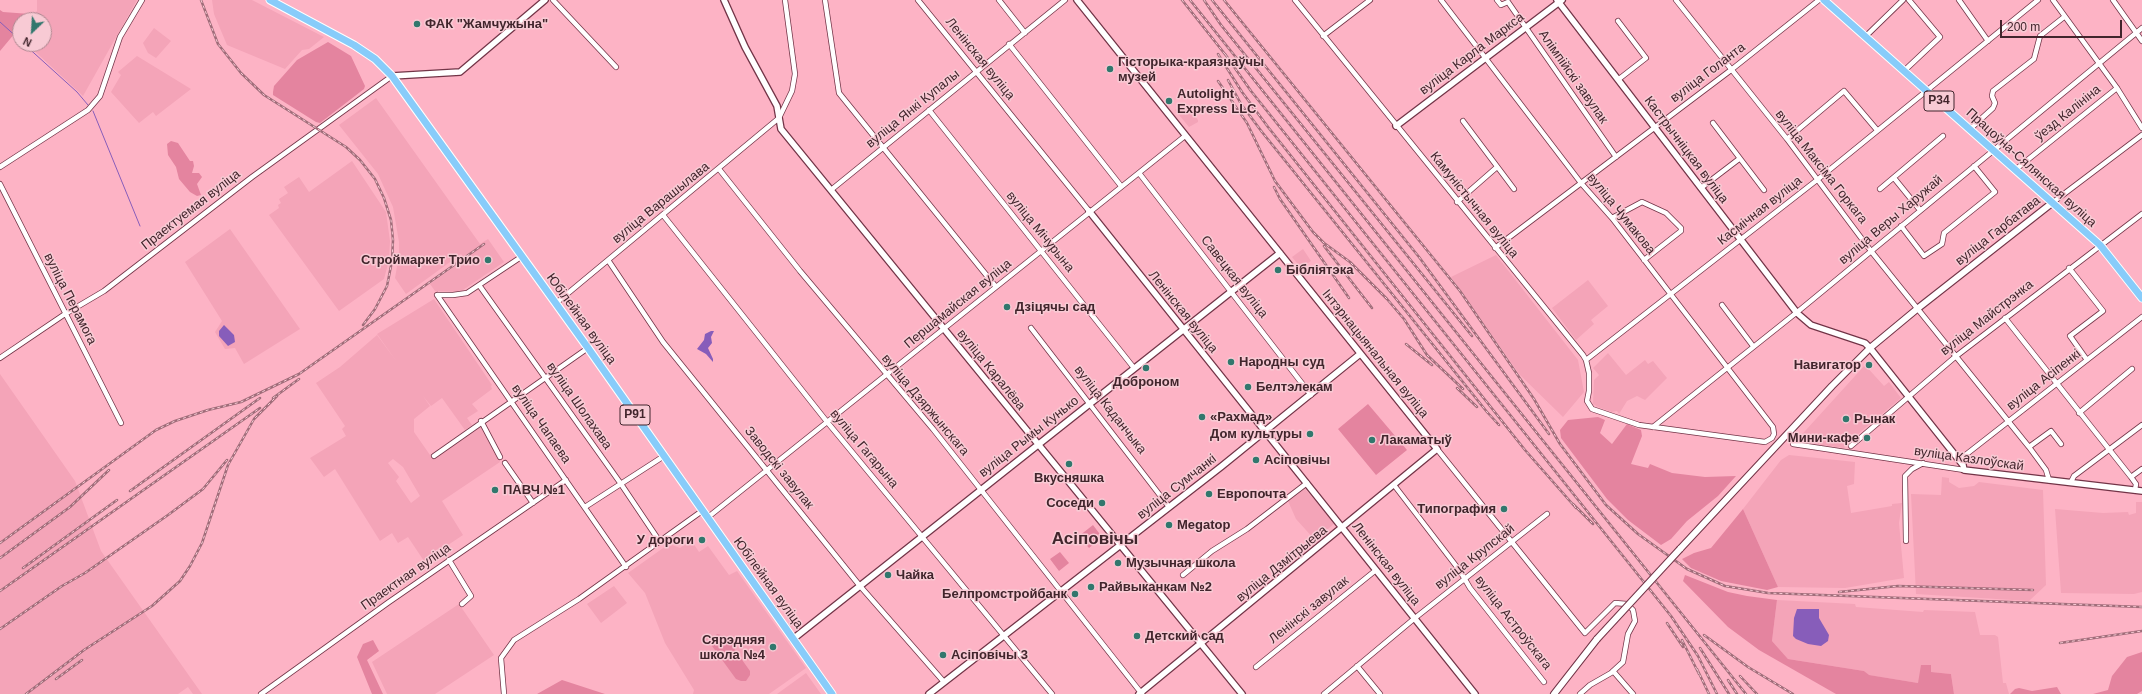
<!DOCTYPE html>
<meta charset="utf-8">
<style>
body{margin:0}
#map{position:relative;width:2142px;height:694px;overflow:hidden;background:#fdb3c5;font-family:Helvetica,sans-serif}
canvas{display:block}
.north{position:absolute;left:12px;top:12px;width:40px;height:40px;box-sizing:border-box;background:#f8cad4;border:1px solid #af8891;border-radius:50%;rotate:205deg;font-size:11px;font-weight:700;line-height:16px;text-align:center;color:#41252c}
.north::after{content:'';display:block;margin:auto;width:14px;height:18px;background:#31776d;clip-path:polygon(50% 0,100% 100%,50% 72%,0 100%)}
.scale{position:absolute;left:2000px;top:20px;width:122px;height:18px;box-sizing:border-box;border:2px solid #41252c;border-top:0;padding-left:5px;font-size:12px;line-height:14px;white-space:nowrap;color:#41252c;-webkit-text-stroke:3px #f8cad4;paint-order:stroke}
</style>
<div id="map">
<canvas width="2142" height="694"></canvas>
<div class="north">N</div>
<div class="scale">200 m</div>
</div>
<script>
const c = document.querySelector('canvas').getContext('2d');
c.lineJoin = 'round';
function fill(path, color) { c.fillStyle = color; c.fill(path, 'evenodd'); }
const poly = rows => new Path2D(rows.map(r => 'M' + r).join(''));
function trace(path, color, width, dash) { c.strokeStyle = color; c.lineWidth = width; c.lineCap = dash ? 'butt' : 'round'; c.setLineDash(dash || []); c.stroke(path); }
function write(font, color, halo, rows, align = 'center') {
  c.font = font + ' Helvetica,sans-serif'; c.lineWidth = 3; c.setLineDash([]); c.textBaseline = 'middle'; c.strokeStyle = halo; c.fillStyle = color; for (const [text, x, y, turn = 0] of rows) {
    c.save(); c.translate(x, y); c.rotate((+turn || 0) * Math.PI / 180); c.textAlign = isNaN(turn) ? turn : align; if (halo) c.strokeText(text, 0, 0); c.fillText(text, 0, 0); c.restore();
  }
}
const built = poly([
 [37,0,137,0,83,96,27,44,44,44,44,20,29,20,37,11],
 [212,0,252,0,324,37,309,49,302,50,285,69,227,45,214,14],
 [154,28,171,41,156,58,148,53,143,43],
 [137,56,191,89,156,116,153,112,139,123,111,92,121,75,118,72],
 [376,98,480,244,488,239,504,262,460,292,435,291,430,284,465,259,461,254,406,294,395,278,399,255,399,242,393,207,378,174,339,125],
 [1184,103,1198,120,1198,122,1189,127,1175,110],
 [352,161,386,212,390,241,389,260,384,279,339,311,269,215,279,208,278,205,281,203,279,199,288,193,284,187,299,177,309,192],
 [230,229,300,329,244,364,235,348,225,349,215,332,222,321,185,262],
 [1303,249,1311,261,1301,268,1292,257],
 [1496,255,1578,360,1584,392,1563,417,1520,375,1451,277],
 [1588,280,1608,306,1591,320,1594,324,1576,340,1552,308],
 [434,299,492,385,491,386,492,389,472,404,478,411,467,418,472,425,465,430,442,398,431,406,423,396,430,406,414,419,414,432,430,455,479,423,500,462,442,501,463,535,424,561,408,537,398,543,392,533,380,541,335,469,324,477,310,458,346,436,342,429,345,426,316,383,340,367,377,335,397,362,377,334],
 [393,459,403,467,420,496,411,503,396,481,399,477,388,463],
 [1608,353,1626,375,1645,360,1648,364,1653,361,1667,378,1645,400,1637,396,1627,401,1619,414,1617,411,1612,412,1598,407,1593,404,1594,380,1599,375,1593,368],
 [1865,365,1884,386,1889,382,1901,398,1851,440,1844,448,1796,441],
 [0,374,75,481,101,551,202,694,193,694,188,687,178,694,0,694],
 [1789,455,1855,462,1854,484,1847,486,1851,513,1892,506,1892,504,1902,503,1899,523,1904,578,1845,588,1778,587,1743,509,1781,460],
 [1942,477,1949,478,1949,482,1959,488,1974,486,1979,482,2043,490,2046,585,2029,601,1916,594,1911,494,1941,495],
 [1304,488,1335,523,1315,540,1296,519,1288,501],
 [2136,502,2142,502,2142,592,2134,594,2061,593,2055,509,2103,513,2128,512,2129,515,2136,513],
 [691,540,699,552,708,546,729,575,737,571,806,668,769,694,693,694,694,690,665,643,645,593,628,573,666,546,668,548,672,545,680,548],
 [614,586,627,603,601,623,587,604],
 [1777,600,1855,604,1856,607,1923,612,1924,610,1975,612,1980,635,1995,635,1998,637,2003,683,2006,683,2009,694,1954,694,1951,674,1930,672,1931,666,1918,683,1868,675,1864,671,1788,659,1772,641],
 [459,604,494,655,435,694,387,694,372,662],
 [806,673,821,694,777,694]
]);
const green = poly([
 [0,10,3,12,30,14,25,20,20,20,20,27,0,51],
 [328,42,351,56,365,86,364,89,320,123,316,122,273,95,273,92,274,86,297,60],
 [171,141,178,143,190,161,193,161,194,166,192,173,199,173,202,177,197,184,201,195,197,196,190,192,179,179,176,167,168,155,167,144],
 [1368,404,1407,450,1376,475,1338,429],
 [1598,417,1605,420,1600,433,1612,444,1627,424,1641,430,1642,436,1631,464,1648,468,1650,464,1672,473,1705,477,1736,476,1718,496,1687,521,1671,539,1661,545,1628,520,1607,499,1561,438,1560,430,1568,420],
 [1743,509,1778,587,1767,590,1721,581,1691,568,1682,559,1694,553,1711,548],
 [1093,525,1102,537,1089,548,1079,536],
 [1060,552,1069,563,1059,571,1050,559],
 [1685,575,1728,592,1747,596,1777,600,1772,641,1788,659,1864,671,1869,675,1918,683,1921,665,1931,665,1931,672,1951,674,1954,694,1836,694,1759,650,1728,627,1683,581],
 [717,634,725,636,750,671,750,675,746,681,741,681,736,679,712,646,712,640],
 [373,640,379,651,367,660,383,694,372,694,357,657,363,644],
 [2142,652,2142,691,2137,694,2093,694,2108,690,2112,676,2127,657],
 [562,680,605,694,537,694],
 [2057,687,2061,694,2010,694,2015,689,2019,688,2032,691]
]);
const water = poly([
 [224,325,234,335,235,342,228,346,219,336,219,331],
 [711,331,714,331,711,337,712,343,708,348,713,359,713,362,706,354,697,349,704,340,705,334],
 [1797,609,1819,609,1819,618,1829,635,1828,641,1821,646,1808,644,1796,639,1793,636,1794,618]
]);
const stream = poly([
 [0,22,20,40],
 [24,44,77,92,88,105],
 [93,111,140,226]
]);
const minor = poly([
 [553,0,616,67],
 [825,0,839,93,996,287],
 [918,0,1089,211],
 [999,0,1025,33],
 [1295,0,1583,355,1586,360,1589,373,1589,391,1587,401,1592,409,1639,425,1765,442,1772,438,1774,434,1773,427,1612,218,1581,183,1441,0],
 [1497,0,1501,5,1508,2,1616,157],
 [1676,0,1787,139,1871,251,2029,447,2046,470,2049,480],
 [1959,0,1988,41],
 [2053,0,2117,88,2142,128],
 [2113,0,2142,41],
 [1618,21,1646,58,1619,79],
 [1323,36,1370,0],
 [1866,36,1903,0],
 [1009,44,1121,186],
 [1905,70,1940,37,1909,0],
 [929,110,1134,368],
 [1463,121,1514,189],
 [1713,123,1764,190],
 [1969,130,1993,108,1995,103,1992,96,1993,91,2034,59,2040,36,2064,17],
 [1787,139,1844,91,1877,130],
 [0,167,88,110,100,96,120,37,142,0],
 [719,169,800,271,933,429,1142,694],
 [2015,170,2117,88],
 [1139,173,1311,395],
 [1894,178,1920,210],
 [0,184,121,423],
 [1701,188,1739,159],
 [1880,189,1943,136],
 [831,190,1065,0],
 [1457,202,1497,167],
 [2052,203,2142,135],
 [663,215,828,423,1052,694],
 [1612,218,1642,202,1666,213,1681,228,1681,231,1644,260],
 [1901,226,1924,256,1942,244,1944,233,1995,192,1974,166],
 [1495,248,1731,70,1819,0],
 [608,260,663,342,860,586,944,682],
 [2069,268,2103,311,2070,336,2087,360],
 [479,285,621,484,660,542],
 [437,295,626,567],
 [437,295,453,295,467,293,521,257],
 [555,304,779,118,792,91,795,74,785,0],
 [1722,305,1753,346],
 [2005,318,2131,477,2136,484,2135,490],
 [1031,328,1169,507],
 [0,358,65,314,104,291,252,177,392,76],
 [1586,360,1817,180,2038,0],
 [2079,413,2132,369],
 [481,421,500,457],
 [1653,427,1801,309,2142,28],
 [1793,444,1964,470],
 [1851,446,1955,357,2142,214],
 [2029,447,2051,431,2061,444],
 [1437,449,1585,633,1615,603,1627,604,1633,610,1635,621,1628,634,1623,662,1611,673,1590,685,1580,694],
 [434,456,588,348],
 [1959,460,2142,317],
 [505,463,533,503],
 [2131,477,2142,469],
 [2071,482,2074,476,2142,425],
 [1394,485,1460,571,1470,588,1544,682],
 [585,507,664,456],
 [707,518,1185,136],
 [1906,541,1905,476,1912,469,1923,463],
 [449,560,471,596,462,604],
 [1183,575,1212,551,1247,529,1307,483],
 [1357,666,1380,694],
 [1256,667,1376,570],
 [1613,671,1633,694],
 [261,694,389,602,566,480],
 [504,694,501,658,514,640,579,599,702,511],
 [1324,694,1415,618,1547,514]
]);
const tertiary = poly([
 [724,0,745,47,777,106,781,129,1242,694],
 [1077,0,1437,449,1139,694],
 [1557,0,1797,313,1811,325,1865,343,1870,348,1959,460,1963,465,1964,470,2142,491],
 [392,76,460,72,545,0],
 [1396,126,1562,0],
 [1089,211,1475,694],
 [793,639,1280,253],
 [929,694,1222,466,1360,354]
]);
const secondary = poly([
 [1680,549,1832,386,1870,348,1917,309,2052,203],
 [1554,694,1597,639]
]);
const primary = poly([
 [270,0,354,45,375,59,392,76,588,348,832,694],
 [1824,0,2100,245,2142,298]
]);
const rail = poly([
 [201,0,218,44,241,73,264,95,346,147,360,160,375,179,384,198,391,220,393,240,392,261,387,286,375,309,363,325],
 [1182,0,1228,58],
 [1190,0,1746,694],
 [1204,0,1221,25,1472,336],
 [1212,0,1419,257,1549,434],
 [1224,0,1460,291,1534,399,1560,444,1606,505,1638,534,1687,569,1725,586,1768,593,2142,607],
 [1218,54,1242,92,1268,127,1525,450,1576,508],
 [1225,54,1251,91,1671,616,1698,656,1717,694],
 [1228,80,1241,104,1262,132,1487,412,1499,425],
 [1218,81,1247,123,1275,181,1313,232,1324,243,1350,262,1387,299,1404,319,1427,355,1463,389],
 [1274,187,1280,199,1349,298],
 [1324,246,1372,308],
 [1406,344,1432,365],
 [1457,388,1477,407],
 [273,398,299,379],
 [130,491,260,398],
 [1573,504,1593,524],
 [0,543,156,430,175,421,208,410,241,402,299,374,484,244],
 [0,558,70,507,109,470],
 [23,568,117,500],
 [0,591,260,408],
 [1839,592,1898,586,2033,590],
 [1667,623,1683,647],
 [0,629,62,586,85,573,168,515,203,489,227,460],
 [1704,635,1748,667,1793,694],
 [1682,640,1699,674],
 [2060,643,2142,631],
 [1700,648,1729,694],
 [1697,669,1709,694],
 [1740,676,1757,694],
 [56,679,82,660],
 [1728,680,1737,694],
 [26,694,84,650,152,606,180,581,190,566,202,543,228,465,254,419,277,396]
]);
const secondaryBridge = poly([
 [1597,639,1680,549]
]);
const markers = [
 [417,24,4,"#31776d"],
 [1110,69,4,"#31776d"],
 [1169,101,4,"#31776d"],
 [488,260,4,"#31776d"],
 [1278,270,4,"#31776d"],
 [1007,307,4,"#31776d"],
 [1231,362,4,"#31776d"],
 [1869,365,4,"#31776d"],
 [1146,368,4,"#31776d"],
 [1248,387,4,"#31776d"],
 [1202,417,4,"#31776d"],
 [1846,419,4,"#31776d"],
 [1310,434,4,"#31776d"],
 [1867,438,4,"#31776d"],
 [1372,440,4,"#31776d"],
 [1256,460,4,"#31776d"],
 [1069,464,4,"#31776d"],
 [495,490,4,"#31776d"],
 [1209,494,4,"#31776d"],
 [1102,503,4,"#31776d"],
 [1504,509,4,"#31776d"],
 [1169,525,4,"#31776d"],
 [702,540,4,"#31776d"],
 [1118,563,4,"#31776d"],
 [888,575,4,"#31776d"],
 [1091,587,4,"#31776d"],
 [1075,594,4,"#31776d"],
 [1137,636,4,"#31776d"],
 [773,647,4,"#31776d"],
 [943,655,4,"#31776d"]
];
const shields = [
 [1939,101,30],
 [635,415,30]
];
const shieldNames = [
 ["Р34",1939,101],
 ["Р91",635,415]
];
const poiNames = [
 ["ФАК \"Жамчужына\"",425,24],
 ["Гісторыка-краязнаўчы",1118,62],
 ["музей",1118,77],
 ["Autolight",1177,94],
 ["Express LLC",1177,109],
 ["Строймаркет Трио",480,260,"right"],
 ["Бібліятэка",1286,270],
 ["Дзіцячы сад",1015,307],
 ["Народны суд",1239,362],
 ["Навигатор",1861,365,"right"],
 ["Доброном",1146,382,"center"],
 ["Белтэлекам",1256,387],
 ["«Рахмад»",1210,417],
 ["Рынак",1854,419],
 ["Дом культуры",1302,434,"right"],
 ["Мини-кафе",1859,438,"right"],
 ["Лакаматыў",1380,440],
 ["Асіповічы",1264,460],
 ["Вкусняшка",1069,478,"center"],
 ["ПАВЧ №1",503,490],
 ["Европочта",1217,494],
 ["Соседи",1094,503,"right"],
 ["Типография",1496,509,"right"],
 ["Megatop",1177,525],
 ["У дороги",694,540,"right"],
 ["Музычная школа",1126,563],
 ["Чайка",896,575],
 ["Райвыканкам №2",1099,587],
 ["Белпромстройбанк",1067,594,"right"],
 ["Детский сад",1145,636],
 ["Сярэдняя",765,640,"right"],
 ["школа №4",765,655,"right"],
 ["Асіповічы 3",951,655]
];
const streetNames = [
 ["вуліца Карла Маркса",1472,54,-37],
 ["Ленінская вуліца",980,59,51],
 ["вуліца Голанта",1708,73,-37],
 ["Алімпійскі завулак",1573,77,55],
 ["вуліца Янкі Купалы",913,109,-39],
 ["ўезд Калініна",2068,113,-39],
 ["Кастрычніцкая вуліца",1686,150,53],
 ["вуліца Максіма Горкага",1821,167,52],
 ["Працоўна-Сялянская вуліца",2031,168,42],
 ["вуліца Варашылава",661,203,-39],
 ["Камуністычная вуліца",1474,205,51],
 ["Праектуемая вуліца",191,210,-38],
 ["Касмічная вуліца",1760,211,-38],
 ["вуліца Чумакова",1621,214,51],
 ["вуліца Веры Харужай",1891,220,-40],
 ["вуліца Гарбатава",1998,231,-38],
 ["вуліца Мічурына",1040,232,51],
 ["Савецкая вуліца",1234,277,52],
 ["вуліца Перамога",70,299,63],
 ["Першамайская вуліца",958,304,-39],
 ["Ленінская вуліца",1183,312,51],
 ["вуліца Майстрэнка",1987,318,-38],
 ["Юбілейная вуліца",581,319,54],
 ["Інтэрнацыянальная вуліца",1375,354,51],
 ["вуліца Каралёва",991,370,51],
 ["вуліца Асіпенкі",2044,380,-38],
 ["вуліца Дзяржынскага",925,405,50],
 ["вуліца Шолахава",579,406,55],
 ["вуліца Каданчыка",1110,410,52],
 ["вуліца Чапаева",541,424,55],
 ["вуліца Рымы Кунько",1029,437,-38],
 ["вуліца Гагарына",864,449,50],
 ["вуліца Казлоўскай",1969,459,8],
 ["Заводскі завулак",779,468,51],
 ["вуліца Сумчанкі",1177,487,-38],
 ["вуліца Крупскай",1475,557,-38],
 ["вуліца Дзмітрыева",1282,564,-39],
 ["Ленінская вуліца",1386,564,52],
 ["Праектная вуліца",406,577,-35],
 ["Юбілейная вуліца",768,583,54],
 ["Ленінскі завулак",1309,610,-39],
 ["вуліца Астроўскага",1513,623,52]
];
const districtNames = [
 ["Асіповічы",1095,539]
];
fill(built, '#f4a4b8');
fill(green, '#e4849f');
fill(water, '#875dba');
trace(stream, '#875dba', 1);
trace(minor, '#723447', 6);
trace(tertiary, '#723447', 8);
trace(secondary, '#723447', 8);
trace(primary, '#fff', 9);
trace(minor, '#fff', 4.5);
trace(tertiary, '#fff', 5.5);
trace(secondary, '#fff', 6);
trace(primary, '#88ccfa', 7);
trace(rail, '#9f6c79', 2.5);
trace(rail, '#f8cad4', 1, [3]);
trace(secondaryBridge, '#723447', 8, []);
trace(secondaryBridge, '#fff', 6);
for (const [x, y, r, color] of markers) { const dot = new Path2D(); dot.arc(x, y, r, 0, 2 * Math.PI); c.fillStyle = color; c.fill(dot); trace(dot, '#f8cad4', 1.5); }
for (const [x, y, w] of shields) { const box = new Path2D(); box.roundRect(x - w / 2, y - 10, w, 20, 3); c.fillStyle = '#f8cad4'; c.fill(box); trace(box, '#41252c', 1); }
write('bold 12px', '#41252c', null, shieldNames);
write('bold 13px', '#41252c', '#f8cad4', poiNames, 'left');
write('13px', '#41252c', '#f8cad4', streetNames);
write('bold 17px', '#41252c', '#f8cad4', districtNames);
</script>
